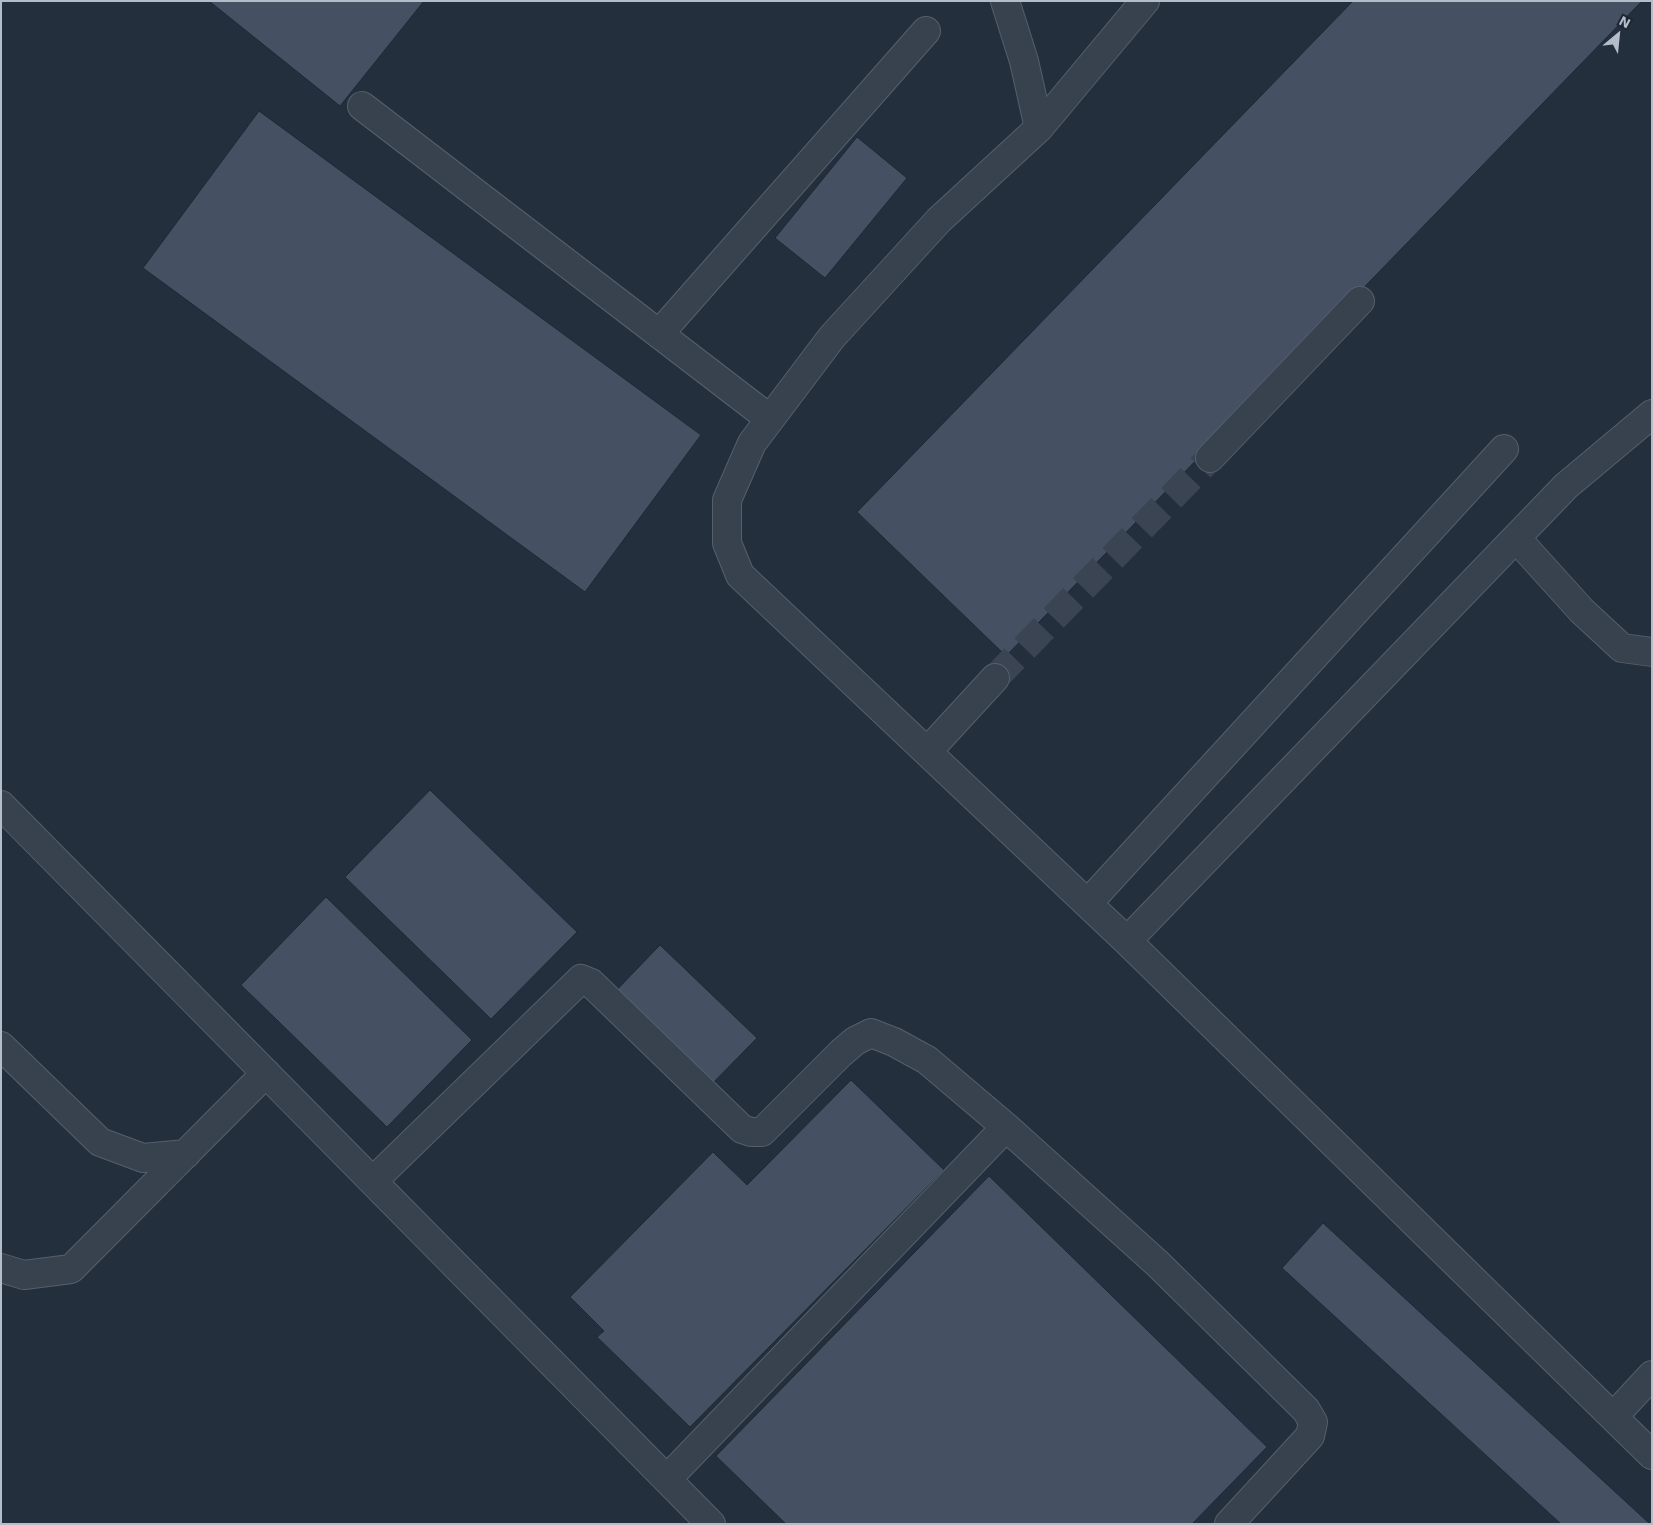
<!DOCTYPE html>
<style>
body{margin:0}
#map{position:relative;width:1653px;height:1525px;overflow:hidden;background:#242f3e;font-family:"Work Sans",sans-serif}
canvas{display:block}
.frame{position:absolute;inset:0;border:2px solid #b4bcc9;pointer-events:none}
.north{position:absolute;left:1593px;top:10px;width:50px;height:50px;-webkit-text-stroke:4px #1d2633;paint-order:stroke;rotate:28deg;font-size:14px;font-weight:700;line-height:20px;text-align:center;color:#b4bcc9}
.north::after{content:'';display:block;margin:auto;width:18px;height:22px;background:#b4bcc9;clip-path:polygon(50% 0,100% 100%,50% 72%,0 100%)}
</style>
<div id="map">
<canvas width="1653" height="1525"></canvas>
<div class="frame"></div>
<div class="north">N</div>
</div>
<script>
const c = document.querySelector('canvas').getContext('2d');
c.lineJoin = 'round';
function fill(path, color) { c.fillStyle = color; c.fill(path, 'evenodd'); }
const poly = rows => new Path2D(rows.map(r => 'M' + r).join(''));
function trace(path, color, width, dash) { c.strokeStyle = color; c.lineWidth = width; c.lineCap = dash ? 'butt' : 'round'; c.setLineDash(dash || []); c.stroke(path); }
const building = poly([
 [209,1,424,1,340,106,209,1],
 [1353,1,1642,1,1006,656,857,512,1353,1],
 [259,111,701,435,585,592,143,268,259,111],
 [857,137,907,178,825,278,775,238,857,137],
 [430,790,577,932,491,1019,345,877,430,790],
 [326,897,472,1040,387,1127,241,985,326,897],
 [660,945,757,1038,705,1091,609,998,660,945],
 [851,1080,944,1170,690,1427,597,1337,604,1331,570,1297,713,1152,747,1185,851,1080],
 [989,1176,1267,1447,1192,1524,786,1524,716,1456,989,1176],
 [1323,1223,1650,1524,1561,1524,1282,1268,1323,1223]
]);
const minorTunnel = poly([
 [995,678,1210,458]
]);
const minor = poly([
 [1005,1,1024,61,1039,128],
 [1145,1,1039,128,939,220,832,337,752,443,727,500,727,543,740,575,1127,941,1652,1455],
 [362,106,770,419],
 [659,334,926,31],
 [1210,458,1360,301],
 [1516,538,1582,611,1622,648,1652,652],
 [927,752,995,678],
 [1,805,711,1524],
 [1088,903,1504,449],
 [1127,941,1566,486,1652,414],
 [1,1046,100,1142,143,1158,186,1154],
 [373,1181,581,979,591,983,742,1129,751,1132,762,1132,841,1053,855,1041,871,1033,894,1042,927,1060,1006,1127,1158,1264,1306,1410,1313,1422,1310,1436,1229,1524],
 [1,1268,24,1275,71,1269,266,1073],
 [1613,1417,1652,1375],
 [667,1479,1006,1127]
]);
fill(building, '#455162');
trace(building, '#1f2835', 1);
trace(minorTunnel, '#3a4453', 28, [28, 14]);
trace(minor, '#565f6c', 30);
trace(minor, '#38414e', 28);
</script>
